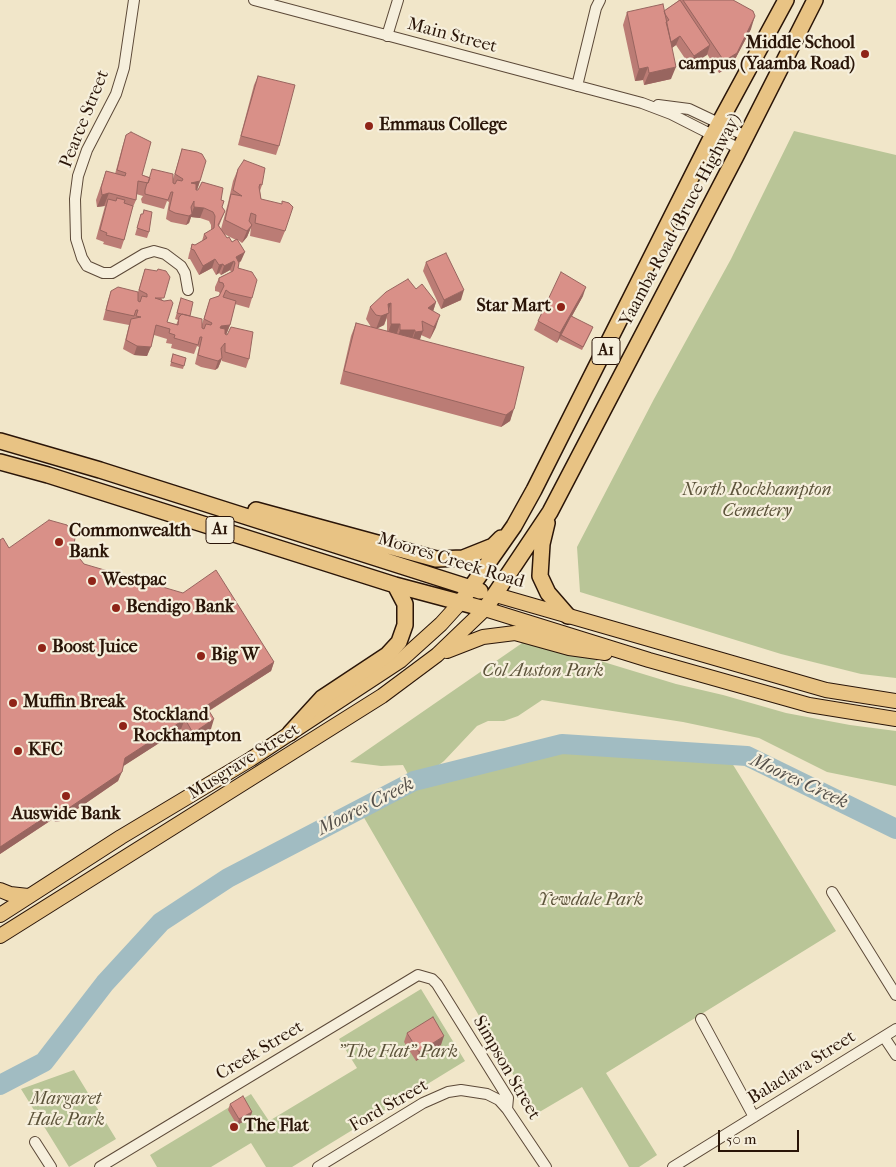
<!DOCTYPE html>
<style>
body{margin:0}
#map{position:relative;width:896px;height:1167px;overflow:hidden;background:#f1e6c9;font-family:"IM FELL French Canon",serif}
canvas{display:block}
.scale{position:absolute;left:718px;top:1130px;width:81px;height:22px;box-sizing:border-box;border:2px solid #2a1508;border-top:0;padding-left:6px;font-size:15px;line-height:18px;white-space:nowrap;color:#2a1508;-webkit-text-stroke:4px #f6efdc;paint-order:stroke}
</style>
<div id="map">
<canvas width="896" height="1167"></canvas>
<div class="scale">50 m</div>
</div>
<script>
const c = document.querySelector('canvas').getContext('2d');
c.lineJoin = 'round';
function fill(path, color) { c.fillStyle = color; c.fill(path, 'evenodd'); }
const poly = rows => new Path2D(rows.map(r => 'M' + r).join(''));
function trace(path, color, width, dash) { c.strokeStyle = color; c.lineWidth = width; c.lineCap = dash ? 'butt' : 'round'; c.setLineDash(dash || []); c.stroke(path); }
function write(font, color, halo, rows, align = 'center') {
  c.font = font + ' "IM FELL French Canon",serif'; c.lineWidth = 4.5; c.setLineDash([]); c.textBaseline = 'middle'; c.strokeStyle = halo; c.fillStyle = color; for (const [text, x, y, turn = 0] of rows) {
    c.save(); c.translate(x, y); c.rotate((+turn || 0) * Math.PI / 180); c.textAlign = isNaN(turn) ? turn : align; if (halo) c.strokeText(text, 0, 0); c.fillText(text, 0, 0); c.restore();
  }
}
const green = poly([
 [794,131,896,155,896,678,861,674,781,654,580,592,577,547,654,399,731,259],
 [528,639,676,684,723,695,786,713,850,725,896,731,896,786,827,772,759,738,683,722,542,700,518,716,504,721,488,721,477,726,444,761,431,771,416,779,411,780,403,765,381,766,350,762],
 [562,744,727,755,836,931,606,1073,657,1155,639,1167,629,1167,582,1087,536,1114,359,809,414,781],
 [421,989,465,1061,292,1167,266,1167,251,1143,211,1167,157,1167,150,1155,251,1094,269,1121,357,1068,339,1039],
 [74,1070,116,1139,69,1167,21,1089]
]);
const river = poly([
 [0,1085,44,1062,105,983,161,922,228,878,414,781,562,744,747,756,896,829]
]);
const minor = poly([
 [134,0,124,68,116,94,87,150,78,176,75,199,76,239,82,258,87,266,103,273,112,273,144,254,154,251,165,254,181,266,185,273,188,290],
 [254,0,642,103,671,114,740,149],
 [387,36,398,0],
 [577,86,596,8,600,0],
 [658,105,689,109,746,136],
 [832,892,896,995],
 [701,1019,754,1117],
 [884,1037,896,1055],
 [35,1142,51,1167],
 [100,1167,418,975,432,979,437,984,508,1098,507,1109,546,1167],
 [318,1167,423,1103,448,1092,461,1090,487,1094,499,1100,507,1109],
 [673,1167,896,1029]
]);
const major = poly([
 [496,595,826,690,896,701],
 [447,651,483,637,515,633,569,648,605,653],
 [0,890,10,894,28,896],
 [0,915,121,837,251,759,400,661,441,624,460,603],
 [0,936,382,696,437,655,485,609,649,660,809,705,896,719]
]);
const highway = poly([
 [0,441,100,470,480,591],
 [0,462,48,475,395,585,485,609,550,512,736,156,815,0],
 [256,510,436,559,463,558,493,546,501,538],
 [547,523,542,544,540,576,548,593,568,616],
 [460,603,514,526,534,490,709,142,786,0],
 [290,733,322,698,387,655,399,642,405,625,405,604,395,585]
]);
const wall = poly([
 [679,0,733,0,751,29,732,65,719,73,707,54,690,66,676,45,672,48,671,79,644,85,643,80,635,81,623,25,627,12,664,11,678,1],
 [258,76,279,146,276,155,238,145,254,85],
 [126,135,142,175,149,177,173,179,182,149,200,181,197,190,221,200,222,207,225,211,219,226,221,229,228,203,233,181,238,169,262,185,260,191,261,199,285,231,280,243,250,236,251,227,247,237,242,243,238,240,241,261,239,263,238,268,252,298,249,308,235,304,230,325,226,335,249,359,246,368,222,361,222,359,218,368,215,370,201,367,195,364,199,347,197,346,194,354,171,348,172,344,166,343,167,339,154,335,147,356,134,355,123,349,129,325,103,320,108,300,111,291,138,292,145,269,163,301,167,322,176,325,178,320,175,319,181,298,190,316,202,324,210,299,219,296,220,294,219,292,215,291,215,287,219,278,231,272,230,270,221,275,219,273,216,275,212,268,199,275,190,259,188,259,189,254,192,244,195,245,202,241,204,234,211,230,211,225,209,221,200,218,191,217,189,223,186,225,171,222,166,219,169,202,167,201,164,209,142,203,141,199,143,196,136,194,136,200,131,212,124,240,121,249,103,244,104,242,96,239,105,206,97,207,96,200,106,171,115,174,122,148],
 [224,234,236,240,232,242,227,238],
 [144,210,149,232,147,238,135,235,141,214,143,214],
 [426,262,461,300,441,309,423,271],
 [416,289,436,302,433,311,436,327,430,339,421,335,420,340,524,367,510,421,501,427,340,384,351,336,356,323,371,327,366,319,370,307],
 [387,318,387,331,376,329,384,325],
 [583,296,572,316,592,330,582,350,559,339,560,338,557,343,534,330,538,321],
 [173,354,186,358,183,369,170,366],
 [0,540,9,548,73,550,84,564,274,662,271,671,209,711,211,729,190,742,181,729,123,766,118,781,60,821,55,822,53,819,0,854],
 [407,1033,441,1045,416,1061,404,1042],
 [230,1104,252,1112,250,1118,237,1125,228,1110]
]);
const shadedWall = poly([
 [755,16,751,29,732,65,719,73,724,61],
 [680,36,676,45,666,52,669,43],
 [710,45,707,55,690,66,694,56],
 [648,67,643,80,635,81,639,69],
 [676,67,671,79,644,85,649,73],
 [200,181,197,190,191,183],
 [109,193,104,206,97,207,102,195],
 [194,207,204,208,200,218,191,217,189,223,186,225,189,216,191,215],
 [252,225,247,237,242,243,247,231],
 [245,252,241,261,234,265,236,257],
 [215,259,212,268,199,275,203,266],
 [234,261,230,270,221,275,224,266],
 [223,264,219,273,216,275,219,265],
 [586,287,583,296,557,343,560,333],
 [464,290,461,300,441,309,444,300],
 [436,302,432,315,428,308],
 [391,303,384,325,376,329,381,316,388,304],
 [440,315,436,327,430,339,434,327],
 [391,324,400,324,396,336,387,336],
 [230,325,226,335,217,335,221,326],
 [400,330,415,330,411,342,396,342],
 [423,331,418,344,411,344,415,332],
 [137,346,151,347,147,356,134,355],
 [222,358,218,368,215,370,218,361],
 [514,409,510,421,501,427,506,415],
 [274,662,271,671,202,715,206,706],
 [185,719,181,729,122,767,125,758],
 [214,719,211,729,190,742,193,733],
 [122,772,118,781,60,821,55,822,59,813],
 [56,810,53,819,0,854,0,847],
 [444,1036,441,1045,416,1061,419,1052],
 [252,1112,250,1118,237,1125,239,1119]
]);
const building = poly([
 [680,0,710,45,694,56,680,36,671,42,666,22,669,20,665,14,664,11,680,0],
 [683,0,733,0,753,11,755,16,737,53,724,61,683,0],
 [663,4,676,67,649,73,648,67,639,69,627,12,663,4],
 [258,76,295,85,279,146,241,136,258,76],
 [131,132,151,142,142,175,150,178,148,183,138,181,136,200,109,193,102,195,101,188,106,171,125,176,126,173,117,170,126,135,131,132],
 [182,149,197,152,202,154,206,161,200,181,191,183,196,184,196,190,198,190,202,182,223,188,221,200,224,201,222,207,225,211,218,225,227,238,229,237,232,242,237,239,245,252,236,257,239,263,238,268,252,272,257,280,252,298,230,293,226,290,223,297,236,301,230,325,221,326,220,328,225,329,225,334,227,335,231,327,253,332,249,359,225,352,225,343,221,348,222,358,218,361,204,357,198,355,202,337,200,337,198,345,174,338,175,335,169,333,170,329,156,325,151,347,137,346,126,340,131,319,141,317,136,316,138,310,136,310,134,316,106,310,111,291,118,287,138,292,138,301,140,302,142,296,147,297,147,294,139,290,145,269,157,271,158,269,166,271,170,277,164,298,155,298,164,301,171,300,173,303,167,322,178,325,179,317,182,314,202,319,202,328,204,329,206,324,211,325,212,323,204,319,210,299,219,296,224,286,223,283,219,282,219,278,233,271,235,263,234,261,224,266,223,264,219,265,215,259,203,266,194,250,191,249,192,244,195,245,207,238,204,234,214,228,215,216,213,212,204,208,194,207,194,201,191,207,192,214,189,216,175,213,169,210,173,192,171,192,168,200,145,194,145,190,147,183,148,183,152,169,173,174,173,183,175,184,177,180,182,181,183,179,175,174,182,149],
 [244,160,265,168,262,185,260,184,259,187,261,199,282,204,282,201,289,203,293,207,285,231,255,223,256,215,251,213,249,221,252,225,247,231,225,220,231,194,242,196,233,190,238,169,244,160],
 [117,198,125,200,124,203,133,206,124,240,106,235,107,233,100,230,108,199,116,201,117,198],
 [144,210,152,212,149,232,137,228,141,214,143,214,144,210],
 [446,253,464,290,444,300,426,262,446,253],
 [561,272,586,287,560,333,538,321,561,272],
 [408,279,416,289,422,284,436,302,428,308,440,315,434,327,422,321,423,331,415,332,415,330,400,330,400,324,391,324,391,303,388,304,389,313,381,316,376,315,370,307,386,292,408,279],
 [181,298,193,302,190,316,177,313,181,298],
 [571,316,593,327,583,347,561,335,571,316],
 [356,323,524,367,514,409,506,415,344,371,356,323],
 [173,354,186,358,184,366,171,362,173,354],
 [49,520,67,525,75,538,73,550,84,564,183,593,216,570,274,662,206,706,214,719,193,733,185,719,125,758,122,772,63,812,59,813,56,810,0,847,0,540,3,538,9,548,49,520],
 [433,1017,444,1036,419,1052,407,1033,433,1017],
 [243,1096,252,1112,239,1119,230,1104,243,1096]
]);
const markers = [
 [865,54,5,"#8f2418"],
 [369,126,5,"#8f2418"],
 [561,307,5,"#8f2418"],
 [59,542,5,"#8f2418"],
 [92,581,5,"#8f2418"],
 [116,608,5,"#8f2418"],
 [42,648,5,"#8f2418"],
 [201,656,5,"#8f2418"],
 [13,703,5,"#8f2418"],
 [123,726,5,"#8f2418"],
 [18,751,5,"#8f2418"],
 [66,796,5,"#8f2418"],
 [234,1127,5,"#8f2418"]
];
const shields = [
 [606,351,28],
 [220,530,28]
];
const shieldNames = [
 ["A1",606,351],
 ["A1",220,530]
];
const streetNames = [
 ["Main Street",452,36,15],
 ["Pearce Street",85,119,-68],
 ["Yaamba Road (Bruce Highway)",681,220,-62],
 ["Moores Creek Road",451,561,17],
 ["Musgrave Street",244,762,-32],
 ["Creek Street",260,1051,-31],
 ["Simpson Street",506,1068,60],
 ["Balaclava Street",802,1068,-32],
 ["Ford Street",389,1106,-30]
];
const poiNames = [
 ["Middle School",855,44,"right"],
 ["campus (Yaamba Road)",855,65,"right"],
 ["Emmaus College",379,126],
 ["Star Mart",551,307,"right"],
 ["Commonwealth",69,532],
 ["Bank",69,553],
 ["Westpac",102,581],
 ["Bendigo Bank",126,608],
 ["Boost Juice",52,648],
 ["Big W",211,656],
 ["Muffin Break",23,703],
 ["Stockland",133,716],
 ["Rockhampton",133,737],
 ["KFC",28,751],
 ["Auswide Bank",66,815,"center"],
 ["The Flat",244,1127]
];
const parkNames = [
 ["North Rockhampton",757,491],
 ["Cemetery",757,512],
 ["Col Auston Park",543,672],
 ["Yewdale Park",591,901],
 ["\"The Flat\" Park",398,1053],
 ["Margaret",66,1100],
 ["Hale Park",66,1121]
];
const waterNames = [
 ["Moores Creek",799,782,25],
 ["Moores Creek",366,807,-27]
];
fill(green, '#b9c597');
trace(river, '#a1bcc2', 20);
trace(minor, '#5c4938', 12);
trace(major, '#2a1508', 16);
trace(highway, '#2a1508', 18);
trace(minor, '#f6efdc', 10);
trace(major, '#e8c384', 14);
trace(highway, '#e8c384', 15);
fill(wall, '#bb7c75');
fill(shadedWall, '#98655f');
fill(building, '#d99088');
trace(building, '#98655f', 1);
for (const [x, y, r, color] of markers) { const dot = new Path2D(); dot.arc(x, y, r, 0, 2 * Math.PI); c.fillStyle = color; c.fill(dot); trace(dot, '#f6efdc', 2); }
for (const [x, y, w] of shields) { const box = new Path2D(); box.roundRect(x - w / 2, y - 13.5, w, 27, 4); c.fillStyle = '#f6efdc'; c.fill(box); trace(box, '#2a1508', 1); }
write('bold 16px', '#2a1508', null, shieldNames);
write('18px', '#2a1508', '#f6efdc', streetNames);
write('bold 18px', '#2a1508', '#f6efdc', poiNames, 'left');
write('italic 18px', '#5c533a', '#f6efdc', parkNames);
write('italic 19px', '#544f49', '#f6efdc', waterNames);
</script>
